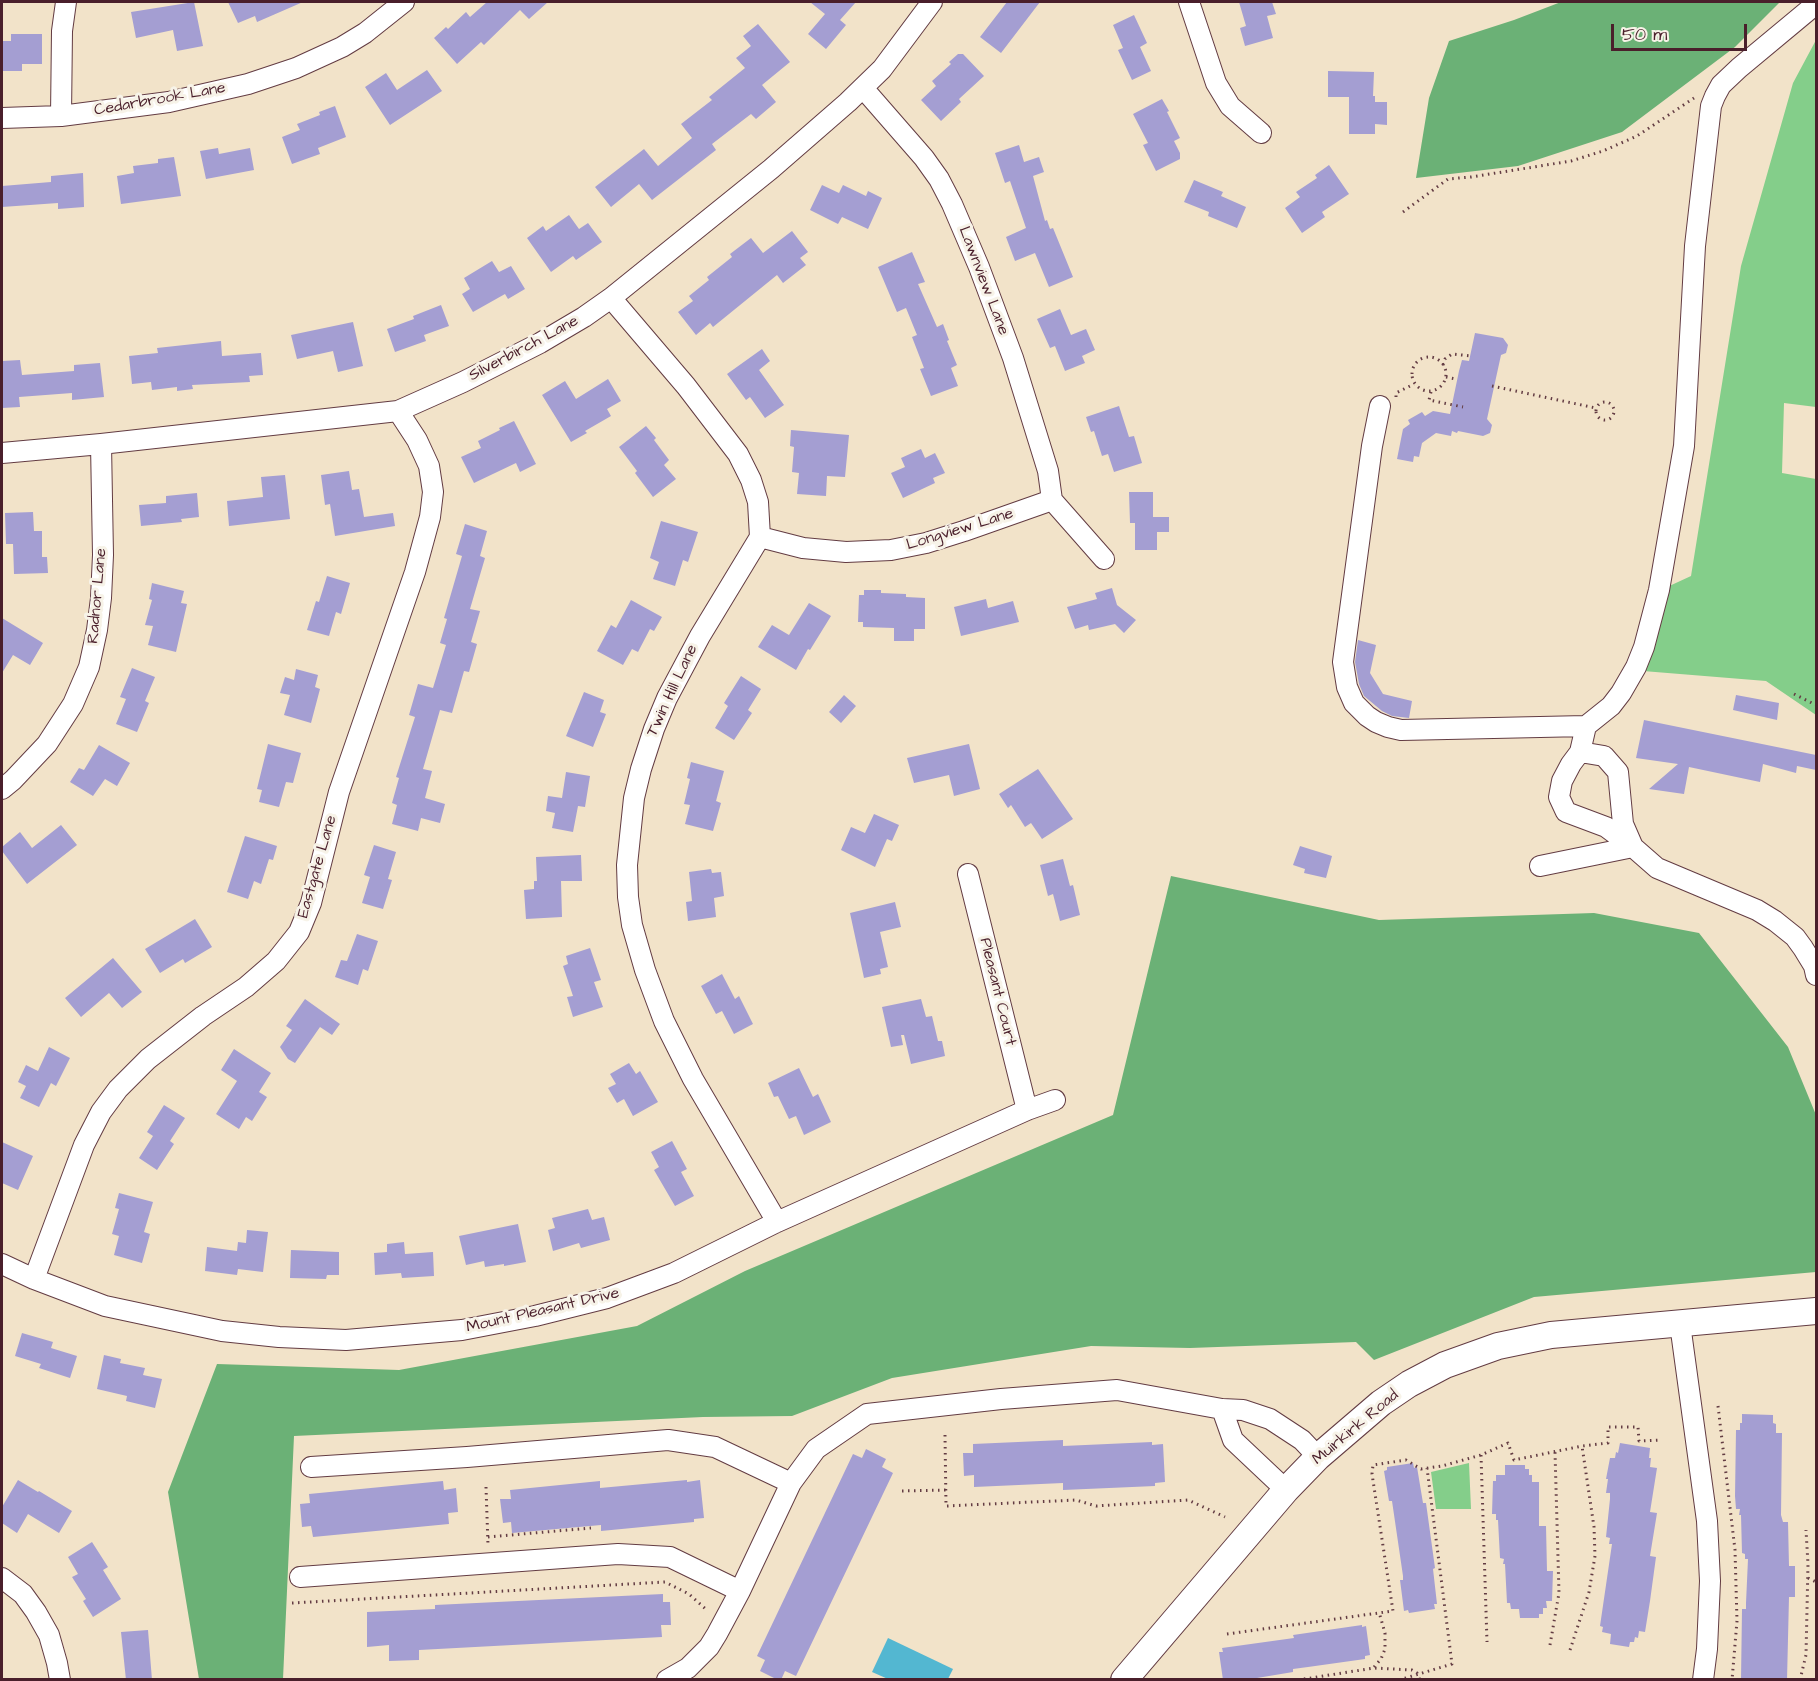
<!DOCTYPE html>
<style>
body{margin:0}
#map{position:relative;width:1818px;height:1681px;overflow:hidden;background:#f2e3c9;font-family:"Architects Daughter",sans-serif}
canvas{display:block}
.frame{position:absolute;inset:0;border:3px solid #4a1f2b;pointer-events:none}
.scale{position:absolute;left:1611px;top:24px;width:136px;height:27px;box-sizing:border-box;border:3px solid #4a1f2b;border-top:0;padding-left:8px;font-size:18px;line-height:21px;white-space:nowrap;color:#4a1f2b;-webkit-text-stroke:4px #f7f3e8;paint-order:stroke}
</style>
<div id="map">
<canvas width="1818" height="1681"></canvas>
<div class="frame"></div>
<div class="scale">50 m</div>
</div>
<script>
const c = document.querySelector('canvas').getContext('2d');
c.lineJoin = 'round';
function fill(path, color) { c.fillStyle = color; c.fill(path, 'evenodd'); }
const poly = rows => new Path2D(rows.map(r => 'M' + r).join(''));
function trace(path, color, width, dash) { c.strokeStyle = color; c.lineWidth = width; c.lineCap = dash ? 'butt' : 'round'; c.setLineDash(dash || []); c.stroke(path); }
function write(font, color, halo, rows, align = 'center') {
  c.font = font + ' "Architects Daughter",sans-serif'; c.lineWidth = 6; c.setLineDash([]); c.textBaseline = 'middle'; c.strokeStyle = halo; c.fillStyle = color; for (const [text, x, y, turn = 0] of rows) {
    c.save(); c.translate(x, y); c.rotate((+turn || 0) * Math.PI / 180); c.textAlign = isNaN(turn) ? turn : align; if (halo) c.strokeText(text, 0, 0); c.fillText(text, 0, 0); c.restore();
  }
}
const green = poly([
 [1816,40,1816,407,1784,403,1782,473,1816,479,1816,715,1766,681,1643,671,1665,588,1691,576,1741,266,1793,83],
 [1469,1463,1471,1509,1436,1509,1431,1472]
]);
const forest = poly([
 [1561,2,1780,2,1735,47,1622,132,1518,166,1416,178,1429,98,1449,41,1514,20],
 [1171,876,1379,920,1594,913,1699,933,1788,1047,1816,1115,1816,1272,1534,1297,1374,1360,1356,1342,1190,1348,1091,1346,892,1378,792,1416,703,1417,294,1436,283,1679,199,1679,168,1492,217,1364,399,1370,637,1326,745,1271,1113,1115]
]);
const water = poly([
 [888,1638,953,1669,948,1679,888,1679,872,1672]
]);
const building = poly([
 [194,2,203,46,177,51,173,30,136,38,131,12],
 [228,2,303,2,257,22,255,16,238,23],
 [487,2,548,2,529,19,520,10,484,45,481,42,457,64,434,38,446,27,448,29,466,12,470,17],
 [810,2,856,2,840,20,846,25,826,49,808,34,825,14],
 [1007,2,1040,2,1001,53,980,37],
 [1239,2,1272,2,1276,14,1267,16,1273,38,1245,46,1240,28,1246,26],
 [1134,15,1147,43,1140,47,1151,71,1132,80,1118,50,1123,48,1113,25],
 [758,24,790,62,762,85,776,102,756,119,751,114,712,144,716,150,652,200,639,184,611,207,595,187,644,149,658,166,692,138,681,124,712,100,709,97,745,68,736,58,751,46,743,36],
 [11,34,42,34,42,64,22,64,22,71,2,71,2,41,11,41],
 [958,54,963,54,984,76,959,99,961,102,941,121,921,100,936,86,932,81,951,64,949,62],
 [427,70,442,91,390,125,365,87,386,73,397,90],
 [1328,71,1374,72,1373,96,1375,96,1375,102,1387,102,1387,125,1375,124,1375,134,1349,134,1349,97,1328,97],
 [1162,99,1169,111,1167,112,1180,138,1174,141,1180,153,1180,159,1156,171,1143,145,1148,143,1133,114],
 [335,106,346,137,318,148,320,154,292,164,282,137,300,130,297,124,320,115,319,112],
 [1019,145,1024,162,1039,157,1044,172,1033,176,1045,221,1047,220,1050,229,1053,228,1073,277,1049,287,1035,253,1015,261,1006,237,1026,228,1010,181,1005,183,995,153],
 [218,148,219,154,250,148,254,170,206,179,200,151],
 [174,157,181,196,121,204,117,176,134,173,133,166,158,163,158,159],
 [1329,165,1349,194,1322,212,1325,217,1302,233,1285,208,1300,197,1296,192,1317,178,1315,175],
 [83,173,84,207,58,209,58,203,2,207,2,186,51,182,51,176],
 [1194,180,1223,192,1221,196,1246,207,1237,228,1208,216,1209,212,1184,202],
 [822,185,839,193,843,185,866,196,868,191,882,198,868,229,842,217,838,224,810,210],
 [569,215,579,229,588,223,602,242,576,260,573,256,551,272,527,238,543,226,546,231],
 [792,231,808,252,800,258,806,265,783,283,777,275,713,327,710,323,696,335,678,312,693,301,689,296,709,280,707,277,732,257,730,254,751,238,763,253],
 [912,252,925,282,918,284,937,327,943,324,949,340,947,341,957,365,951,368,958,386,931,396,920,369,924,368,912,337,917,335,906,308,897,312,878,267],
 [492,261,499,272,511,266,525,289,508,299,505,294,473,312,462,294,470,289,464,278],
 [441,305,449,326,424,335,426,341,395,352,387,329,414,319,413,316],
 [1060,309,1071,335,1086,329,1095,350,1082,356,1085,363,1065,371,1055,346,1050,348,1037,319],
 [353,322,363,366,338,372,333,351,297,359,291,335],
 [1475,333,1503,338,1508,345,1506,353,1501,355,1487,419,1492,425,1490,433,1483,436,1458,431,1457,433,1452,431,1451,436,1436,433,1422,443,1419,457,1414,456,1413,462,1397,459,1403,429,1410,424,1408,420,1422,412,1425,416,1433,411,1450,414,1459,371,1462,360,1469,361],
 [221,341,222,356,261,353,263,375,249,376,250,382,192,385,193,389,177,391,177,387,152,390,151,382,132,384,129,356,158,353,157,348],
 [762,349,770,361,759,370,784,405,765,418,750,397,746,400,727,374],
 [20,360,22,375,74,371,74,365,100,363,104,397,72,400,72,393,19,397,20,407,2,408,2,361],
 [608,379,621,401,607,409,611,416,585,431,587,433,571,442,542,395,565,381,576,399],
 [1119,406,1129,437,1134,436,1142,463,1114,472,1108,454,1102,456,1094,431,1091,432,1086,417],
 [514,421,536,464,520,472,516,463,474,483,461,457,481,448,478,441,500,430,499,428],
 [646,426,656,438,654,440,669,460,664,465,676,479,653,497,635,473,637,471,619,447],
 [791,430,849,435,845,477,827,476,826,496,797,494,799,473,792,472,794,447,790,446],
 [921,449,925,458,935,453,945,473,933,478,935,483,903,498,891,473,905,467,901,458],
 [349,471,352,490,359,489,364,517,393,513,395,526,335,536,330,504,325,505,321,475],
 [285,475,290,519,229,526,227,501,263,497,261,477],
 [1129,492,1153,492,1153,517,1169,517,1169,532,1157,532,1157,550,1135,550,1135,523,1130,523],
 [197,493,199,517,181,519,182,522,141,526,139,505,166,503,166,496],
 [33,512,34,531,42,531,42,557,47,557,48,573,14,574,13,544,6,544,5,513],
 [661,521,698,532,688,562,683,560,675,586,653,579,659,562,650,558],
 [465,524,487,531,480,556,485,558,470,609,480,611,471,642,477,644,469,672,464,671,452,713,440,710,423,769,432,771,425,798,445,804,440,823,421,818,418,831,392,824,397,805,392,803,399,778,396,777,415,717,409,715,418,684,433,688,446,645,440,643,447,619,444,618,462,556,456,554],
 [327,576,350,583,341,614,336,612,329,636,307,630,316,601,319,602],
 [152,583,184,591,181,603,187,604,176,652,148,645,153,626,145,625,152,600,149,599],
 [1112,588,1117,605,1136,620,1124,633,1115,624,1089,630,1088,625,1075,629,1067,607,1097,599,1095,593],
 [864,590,881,590,881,593,906,594,906,597,925,598,925,629,914,629,914,641,894,641,894,628,863,627,863,622,858,622,859,595,864,595],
 [986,599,988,608,1013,601,1019,622,961,636,954,607],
 [631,600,662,617,654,631,650,629,638,652,632,649,623,665,597,651,611,625,616,628],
 [809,603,831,616,810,650,808,649,796,670,758,647,772,625,789,635],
 [2,618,43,643,30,665,13,655,2,673],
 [1358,640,1376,645,1370,673,1383,694,1412,701,1409,718,1392,716,1382,711,1364,696,1359,684,1355,662],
 [132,668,155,677,145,701,149,703,137,732,116,724,126,699,120,697],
 [296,669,318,675,315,687,320,689,311,723,284,715,290,695,280,693,285,677,294,680],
 [741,676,761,689,748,710,752,713,734,740,715,728,728,706,724,703],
 [584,692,604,700,600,712,606,714,593,747,566,736],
 [844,695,856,706,841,723,829,712],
 [1736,695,1779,703,1777,720,1733,710],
 [1644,720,1816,755,1816,770,1797,766,1796,773,1763,764,1760,782,1689,767,1684,794,1649,789,1678,764,1636,758],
 [268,744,301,753,293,783,286,782,279,807,259,802,262,790,257,789],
 [969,744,980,789,954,796,949,775,914,783,907,758],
 [99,745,130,763,117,786,105,779,93,796,70,782,79,768,84,770],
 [691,762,724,771,716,801,721,803,713,831,685,824,690,805,684,804,690,779,687,778],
 [1038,769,1073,819,1042,839,1031,823,1025,827,1011,805,1008,808,999,794],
 [566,772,590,776,585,807,578,806,573,832,552,828,555,813,546,811,548,796,562,798],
 [874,814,899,825,892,841,887,839,875,867,841,850,851,827,865,833],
 [61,825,77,845,27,884,2,851,2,847,20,832,32,848],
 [245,836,277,846,273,860,269,859,261,884,254,881,248,899,227,892],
 [374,845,396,852,388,879,392,880,383,909,362,903,370,877,364,875],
 [1300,846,1332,856,1326,878,1304,873,1305,869,1293,865],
 [581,855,582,881,561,881,562,917,526,919,524,890,534,889,534,881,537,881,536,857],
 [1063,859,1070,886,1073,885,1080,915,1060,921,1053,894,1048,896,1040,865],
 [711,869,712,873,721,872,724,896,714,898,716,917,688,921,686,902,692,901,689,872],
 [895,902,901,927,880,932,888,967,880,969,881,974,864,978,850,913],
 [195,919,212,947,185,963,183,959,160,973,145,949],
 [357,934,378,941,368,971,363,969,358,985,335,977,341,960,347,961],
 [590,948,601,980,594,982,603,1007,573,1017,567,997,573,996,563,966,568,964,566,956],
 [113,958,142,992,122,1008,109,993,81,1017,65,998],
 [722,974,735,999,739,996,753,1024,734,1034,722,1011,716,1014,701,986],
 [305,999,340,1024,332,1035,320,1027,295,1063,288,1059,280,1047,292,1030,286,1026],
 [921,999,926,1017,932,1016,938,1041,942,1041,945,1056,911,1064,904,1035,901,1035,903,1045,891,1047,882,1007],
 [49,1047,70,1058,56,1086,51,1083,39,1107,20,1098,26,1086,18,1082,26,1065,38,1071],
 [234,1049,271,1073,259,1092,267,1097,252,1121,246,1117,239,1129,216,1114,237,1081,221,1070],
 [629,1063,636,1074,640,1071,658,1102,633,1116,624,1099,617,1103,608,1088,616,1084,610,1074],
 [799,1068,813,1097,818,1094,831,1122,804,1135,796,1116,789,1119,778,1096,774,1097,768,1083],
 [164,1105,185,1118,170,1141,174,1144,157,1170,139,1158,153,1136,147,1132],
 [672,1141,687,1169,681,1172,694,1196,675,1206,654,1170,659,1167,651,1152],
 [2,1142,33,1156,18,1190,2,1183],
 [119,1193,153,1202,144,1232,150,1234,142,1263,114,1255,119,1236,112,1234,119,1209,115,1208],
 [588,1209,592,1220,604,1217,610,1240,581,1248,579,1243,553,1251,548,1230,555,1228,552,1218],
 [518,1224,526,1262,504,1266,504,1264,485,1267,484,1261,466,1265,459,1236],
 [247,1230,268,1232,263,1272,238,1269,237,1275,205,1271,207,1247,237,1251,238,1242,246,1243],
 [404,1242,405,1254,433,1252,434,1276,402,1278,401,1273,375,1275,374,1253,387,1252,387,1244],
 [291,1250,339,1252,339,1275,327,1275,326,1279,290,1278],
 [22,1333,53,1342,51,1348,77,1356,70,1378,39,1368,41,1364,15,1356],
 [104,1355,121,1359,120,1363,145,1368,143,1375,162,1379,155,1408,126,1401,127,1396,97,1389],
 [1742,1414,1773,1415,1773,1423,1776,1424,1776,1433,1782,1433,1781,1515,1783,1522,1788,1522,1789,1566,1795,1566,1795,1597,1789,1597,1787,1680,1741,1680,1742,1609,1746,1609,1746,1603,1748,1559,1745,1559,1745,1554,1742,1553,1741,1515,1739,1515,1740,1509,1736,1509,1735,1496,1736,1430,1740,1430,1740,1423,1742,1423],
 [1063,1440,1063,1446,1152,1442,1152,1445,1163,1444,1165,1482,1155,1483,1155,1486,1063,1490,1063,1483,974,1487,974,1475,964,1476,963,1453,973,1453,973,1444],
 [1620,1443,1650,1448,1649,1458,1651,1458,1650,1467,1657,1468,1650,1512,1657,1513,1650,1556,1656,1557,1650,1601,1645,1632,1639,1631,1638,1638,1635,1637,1634,1642,1630,1642,1629,1647,1610,1644,1611,1634,1602,1632,1603,1627,1600,1626,1612,1544,1609,1544,1610,1538,1606,1537,1610,1499,1610,1493,1606,1493,1608,1479,1606,1479,1610,1458,1615,1458,1616,1452,1618,1453],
 [866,1449,886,1459,882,1467,893,1473,796,1676,785,1671,781,1680,778,1680,760,1671,765,1660,757,1656,853,1454,862,1458],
 [1413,1463,1414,1468,1417,1467,1423,1503,1426,1503,1435,1568,1433,1569,1437,1604,1434,1604,1435,1609,1409,1613,1408,1610,1404,1611,1400,1580,1403,1580,1403,1576,1392,1501,1389,1501,1384,1471,1387,1470,1387,1467],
 [1505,1465,1525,1465,1525,1469,1529,1469,1529,1475,1532,1475,1532,1482,1539,1482,1539,1526,1546,1526,1547,1571,1553,1571,1552,1601,1546,1601,1547,1608,1543,1608,1543,1614,1539,1614,1539,1618,1520,1618,1519,1609,1511,1609,1510,1603,1507,1603,1505,1564,1503,1564,1504,1559,1500,1558,1498,1520,1496,1520,1496,1514,1492,1514,1493,1481,1496,1481,1496,1475,1505,1475],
 [18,1480,38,1492,39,1491,72,1511,59,1533,28,1514,17,1533,2,1523,2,1507],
 [687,1480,687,1482,700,1480,704,1518,694,1519,694,1522,601,1531,601,1525,512,1533,511,1522,503,1523,500,1499,511,1499,510,1490,600,1481,600,1488],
 [443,1481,444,1490,456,1488,458,1512,448,1513,449,1524,313,1537,311,1526,302,1527,300,1504,310,1503,309,1494],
 [92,1542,108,1567,103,1570,121,1599,93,1617,83,1601,86,1599,72,1577,78,1574,68,1557],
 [663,1594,663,1602,670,1602,671,1625,661,1625,662,1637,419,1650,419,1660,389,1661,389,1645,367,1647,367,1612,435,1609,435,1605],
 [1362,1625,1362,1627,1366,1626,1370,1655,1365,1656,1365,1659,1308,1667,1293,1669,1293,1672,1245,1680,1223,1680,1219,1652,1223,1652,1222,1648,1294,1638,1293,1635],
 [148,1630,152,1680,126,1680,121,1632]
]);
const path = poly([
 [1403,212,1448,179,1471,177,1571,161,1603,151,1637,136,1694,98],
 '1412 374a17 17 0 1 1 34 0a17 17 0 1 1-34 0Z',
 [1443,365,1445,359,1452,354,1471,356],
 [1446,377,1456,379],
 [1492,386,1596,408],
 [1431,392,1429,400,1463,407],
 [1396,397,1396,393,1414,384],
 '1596 411a9 9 0 1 1 18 0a9 9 0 1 1-18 0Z',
 [1794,694,1816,705],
 [1718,1406,1735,1550,1737,1621,1732,1680],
 [945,1435,946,1506,1076,1500,1096,1506,1188,1500,1225,1517],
 [1481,1455,1487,1642],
 [486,1487,488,1545],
 [902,1491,946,1490],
 [488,1537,591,1528],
 [1808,1578,1816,1582],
 [292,1603,665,1582,689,1594,708,1611],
 [1227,1634,1393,1611,1372,1474,1373,1465,1406,1460,1421,1469,1442,1466,1481,1455,1508,1443,1514,1460,1582,1446,1608,1443,1608,1427,1638,1427,1639,1441,1661,1440],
 [1550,1645,1559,1593,1555,1452],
 [1570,1650,1589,1592,1595,1556,1594,1527,1582,1446],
 [1374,1667,1381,1659,1385,1649,1385,1633,1379,1612],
 [1298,1680,1374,1668,1412,1670,1417,1673,1420,1680],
 [1399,1680,1452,1664,1427,1468],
 [1800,1680,1806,1655,1808,1564,1806,1530]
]);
const minor = poly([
 [1189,2,1216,83,1230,106,1261,133],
 [863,88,924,158,939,179,952,204,979,267,1013,358,1048,471,1052,500],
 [61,116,62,31,66,2],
 [2,118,61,116,169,102,248,84,296,68,342,47,365,33,404,2],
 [611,298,686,386,738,454,751,480,758,502,760,537,700,636,667,698,654,729,641,769,634,798,627,865,628,897,632,925,645,970,664,1021,693,1079,777,1222],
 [1380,406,1372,446,1343,662,1347,687,1354,703,1367,716,1376,722,1388,727,1401,730,1586,726],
 [2,453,101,444,398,411,463,382,540,343,584,317,611,298,771,169,848,102,882,69,932,2],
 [1052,500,1104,559],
 [760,537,803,548,846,552,891,550,926,543,964,531,1052,500],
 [1580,752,1586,726,1611,706,1621,693,1636,667,1644,647,1659,590,1684,446,1695,246,1711,106,1715,96,1721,85,1739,68,1816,4],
 [2,789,13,780,47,744,73,704,89,667,97,630,101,598,103,555,101,444],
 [1540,866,1633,847,1606,827,1566,812,1559,797,1562,781,1571,764,1580,752,1604,756,1618,772,1623,824,1633,847,1657,868,1757,910,1775,921,1795,937,1803,948,1814,966,1816,975],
 [968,874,1027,1110],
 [2,1264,34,1279,105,1306,222,1331,279,1337,346,1340,462,1330,535,1316,607,1298,674,1273,777,1222,1027,1110,1055,1100],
 [34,1279,84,1145,101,1112,118,1089,148,1059,203,1016,246,987,276,961,299,932,311,903,339,792,415,572,430,517,433,492,429,466,417,440,398,411],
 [1680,1324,1707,1521,1710,1581,1707,1649,1703,1680],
 [1222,1409,1233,1440,1286,1490],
 [311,1467,467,1457,668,1440,715,1447,791,1483],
 [300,1577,618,1554,670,1557,740,1591],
 [2,1578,23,1594,36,1612,49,1635,57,1663,60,1680],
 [667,1680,688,1668,709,1647,717,1634,740,1591,791,1483,816,1449,867,1414,1001,1399,1117,1390,1222,1409,1243,1410,1270,1419,1302,1440,1318,1457]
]);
const major = poly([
 [1124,1680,1286,1490,1318,1457,1381,1403,1409,1384,1445,1365,1498,1346,1551,1335,1816,1311]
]);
const streetNames = [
 ["Cedarbrook Lane",160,100,-10],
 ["Lawnview Lane",983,281,69],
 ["Silverbirch Lane",524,349,-28],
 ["Longview Lane",960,530,-17],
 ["Radnor Lane",98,596,-85],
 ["Twin Hill Lane",673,691,-65],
 ["Eastgate Lane",318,867,-74],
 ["Pleasant Court",997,992,76],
 ["Mount Pleasant Drive",543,1311,-13],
 ["Muirkirk Road",1356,1428,-40]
];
fill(green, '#84ce8a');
fill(forest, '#6bb176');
fill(water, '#53b7d1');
fill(building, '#a49ed2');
trace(minor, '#633c43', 22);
trace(major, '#633c43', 28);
trace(path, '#633c43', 3, [1.5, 4.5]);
trace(minor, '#fff', 20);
trace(major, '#fff', 26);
write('16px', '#4a1f2b', '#f7f3e8', streetNames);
</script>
